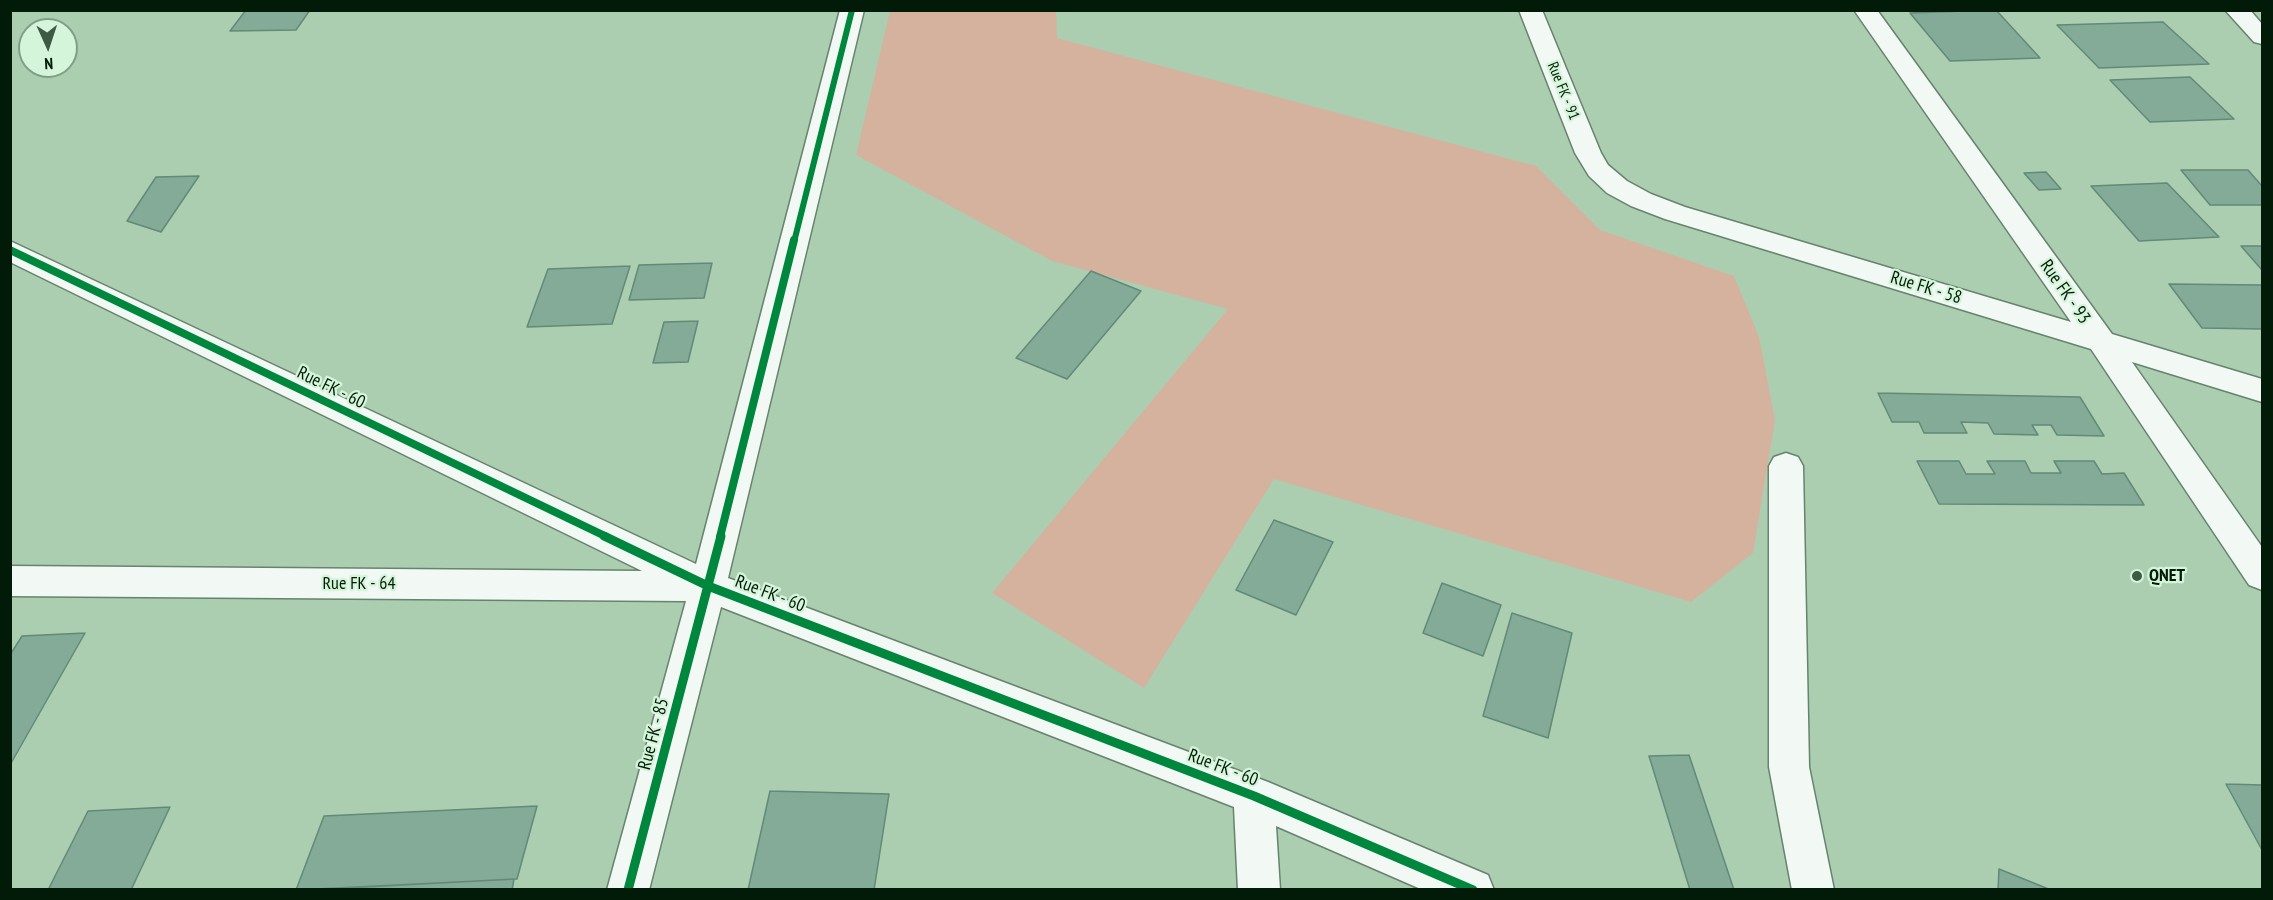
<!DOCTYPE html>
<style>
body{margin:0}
#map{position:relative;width:2273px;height:900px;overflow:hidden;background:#abceb1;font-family:"PT Sans Narrow",sans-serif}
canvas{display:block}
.frame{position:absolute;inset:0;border:12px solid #021b08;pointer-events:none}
.north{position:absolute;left:18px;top:18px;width:60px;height:60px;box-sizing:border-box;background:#d5f5da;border:2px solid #819e86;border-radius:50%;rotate:177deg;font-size:16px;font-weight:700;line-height:24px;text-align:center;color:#021b08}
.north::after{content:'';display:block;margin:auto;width:21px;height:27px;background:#3d5a43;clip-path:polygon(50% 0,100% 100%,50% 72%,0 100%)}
</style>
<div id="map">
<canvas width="2273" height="900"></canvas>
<div class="frame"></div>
<div class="north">N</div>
</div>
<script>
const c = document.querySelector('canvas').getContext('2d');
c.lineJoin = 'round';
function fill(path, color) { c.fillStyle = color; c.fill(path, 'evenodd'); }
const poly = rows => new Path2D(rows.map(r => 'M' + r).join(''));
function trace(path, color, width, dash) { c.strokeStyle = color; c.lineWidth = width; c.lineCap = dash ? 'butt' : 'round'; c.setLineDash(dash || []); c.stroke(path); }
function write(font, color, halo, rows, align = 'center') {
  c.font = font + ' "PT Sans Narrow",sans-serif'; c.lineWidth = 4.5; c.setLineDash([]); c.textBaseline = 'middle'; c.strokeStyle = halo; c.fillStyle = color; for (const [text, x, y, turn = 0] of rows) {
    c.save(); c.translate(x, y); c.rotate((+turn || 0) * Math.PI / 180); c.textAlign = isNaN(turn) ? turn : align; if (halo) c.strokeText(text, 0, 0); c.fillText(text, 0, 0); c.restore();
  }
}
const green = poly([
 [1056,10,1057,38,1536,166,1600,230,1734,276,1759,337,1775,420,1753,553,1691,602,1274,479,1144,688,992,593,1228,309,1052,261,856,155,890,11]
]);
const building = poly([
 [246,10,310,10,296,30,230,31,246,10],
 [1996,10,2040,58,1950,61,1910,13,1996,10],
 [2163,22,2209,64,2099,68,2057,25,2163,22],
 [2190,77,2234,119,2150,122,2110,80,2190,77],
 [2181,170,2248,170,2262,186,2262,205,2210,205,2181,170],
 [2046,172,2061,189,2039,190,2024,173,2046,172],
 [199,176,161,232,127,221,156,177,199,176],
 [2167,183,2219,237,2139,241,2091,186,2167,183],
 [2241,246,2262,246,2262,270,2241,246],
 [712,263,704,298,629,300,639,265,712,263],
 [630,266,612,324,527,327,548,269,630,266],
 [1091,271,1141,291,1067,379,1016,358,1091,271],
 [2169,284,2262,285,2262,329,2202,328,2169,284],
 [698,321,688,362,653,363,664,322,698,321],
 [1878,393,2080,397,2104,436,2057,435,2051,425,2032,425,2038,435,1994,434,1988,423,1961,422,1967,433,1924,433,1919,422,1892,422,1878,393],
 [1917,461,1959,461,1966,474,1995,474,1987,461,2025,461,2031,473,2061,473,2054,461,2094,461,2102,474,2124,473,2144,505,1939,504,1917,461],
 [1274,520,1333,542,1296,615,1236,590,1274,520],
 [1442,583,1501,605,1483,656,1423,633,1442,583],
 [1512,613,1572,633,1548,738,1483,716,1512,613],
 [85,633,10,765,10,655,22,636,85,633],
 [1689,755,1734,890,1690,890,1649,756,1689,755],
 [2226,784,2262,785,2262,850,2226,784],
 [770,791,889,794,874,890,748,890,770,791],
 [537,806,517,879,296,890,324,816,537,806],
 [170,807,131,890,48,890,88,811,170,807],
 [1999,869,2051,890,1998,890,1999,869],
 [514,879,512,890,310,890,514,879]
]);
const street = poly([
 [840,10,864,10,728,578,1268,782,1488,875,1494,890,1423,890,1276,826,1280,890,1238,890,1234,807,721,607,649,890,607,890,686,601,10,596,10,566,642,571,10,262,10,241,696,564,840,10],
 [1519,10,1542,10,1601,153,1608,165,1627,181,1651,194,1685,207,2071,322,1854,10,1877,10,2112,334,2262,379,2262,402,2132,362,2262,547,2262,590,2249,585,2091,349,1665,219,1631,206,1607,193,1589,176,1575,153,1519,10],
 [1786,453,1798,457,1803,466,1809,767,1834,890,1792,890,1769,767,1769,466,1774,457,1786,453]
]);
const secondary = poly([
 [2225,10,2250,10,2262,24,2262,44,2254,42,2225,10]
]);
const cyclewayFar2 = poly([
 [794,242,852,10]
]);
const cyclewayFar1 = poly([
 [10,250,607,537],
 [720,537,794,240]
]);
const cycleway = poly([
 [604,536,708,586,1254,796,1473,890],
 [628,890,721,536]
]);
const markers = [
 [2137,576,6,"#3d5a43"]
];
const farStreetnames = [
 ["Rue FK - 91",1563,91,68]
];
const streetNames = [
 ["Rue FK - 58",1926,288,17],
 ["Rue FK - 93",2065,292,55],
 ["Rue FK - 60",331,388,26],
 ["Rue FK - 64",359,584],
 ["Rue FK - 60",770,594,21],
 ["Rue FK - 85",654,734,-75],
 ["Rue FK - 60",1223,768,21]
];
const poiNames = [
 ["QNET",2149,576]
];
fill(green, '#d5b29d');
fill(building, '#83ab97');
trace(building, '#638977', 1.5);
trace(street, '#66836d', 3);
trace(secondary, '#66836d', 3);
fill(street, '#f2f8f3');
fill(secondary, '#f2f8f3');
trace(cyclewayFar2, '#00873e', 6);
trace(cyclewayFar1, '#00873e', 8);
trace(cycleway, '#00873e', 9);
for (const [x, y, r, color] of markers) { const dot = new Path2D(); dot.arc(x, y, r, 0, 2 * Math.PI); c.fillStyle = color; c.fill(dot); trace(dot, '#d5f5da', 2); }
write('15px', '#021b08', '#d5f5da', farStreetnames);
write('18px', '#021b08', '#d5f5da', streetNames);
write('bold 18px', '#021b08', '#d5f5da', poiNames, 'left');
</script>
